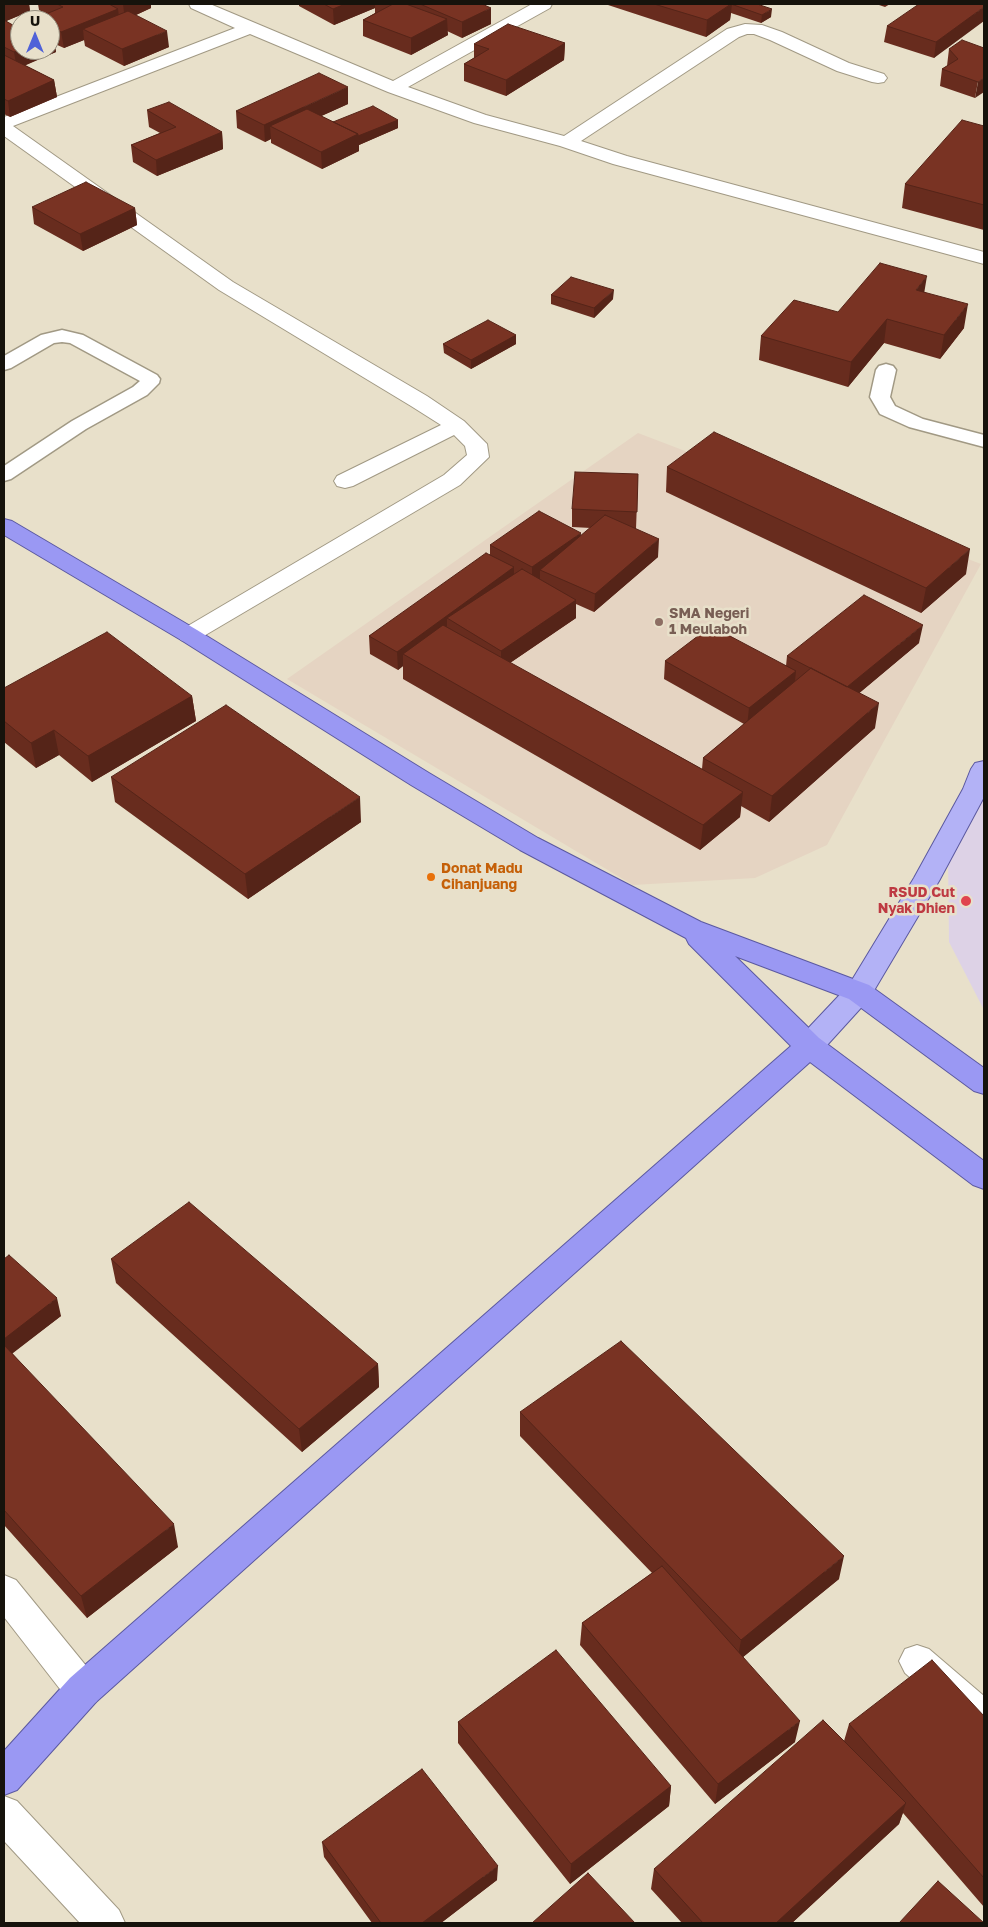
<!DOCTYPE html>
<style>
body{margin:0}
#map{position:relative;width:988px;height:1927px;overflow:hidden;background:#e8e0ca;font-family:"Golos Text",sans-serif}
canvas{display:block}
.frame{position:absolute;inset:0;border:5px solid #16130c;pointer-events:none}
.north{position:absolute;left:10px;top:10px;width:50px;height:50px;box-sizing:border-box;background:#e8e0ca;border:1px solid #948e7e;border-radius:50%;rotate:0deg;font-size:14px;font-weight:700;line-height:20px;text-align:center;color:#16130c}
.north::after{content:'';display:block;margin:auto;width:18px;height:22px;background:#5062d8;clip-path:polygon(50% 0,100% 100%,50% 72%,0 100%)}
</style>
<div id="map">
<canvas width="988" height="1927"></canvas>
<div class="frame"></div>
<div class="north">U</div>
</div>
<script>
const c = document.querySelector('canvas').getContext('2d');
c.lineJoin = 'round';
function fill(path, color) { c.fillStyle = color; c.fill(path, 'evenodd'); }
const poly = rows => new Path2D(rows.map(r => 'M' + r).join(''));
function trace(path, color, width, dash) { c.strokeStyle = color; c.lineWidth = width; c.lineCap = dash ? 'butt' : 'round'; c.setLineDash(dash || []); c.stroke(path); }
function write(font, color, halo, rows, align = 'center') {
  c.font = font + ' "Golos Text",sans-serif'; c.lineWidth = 5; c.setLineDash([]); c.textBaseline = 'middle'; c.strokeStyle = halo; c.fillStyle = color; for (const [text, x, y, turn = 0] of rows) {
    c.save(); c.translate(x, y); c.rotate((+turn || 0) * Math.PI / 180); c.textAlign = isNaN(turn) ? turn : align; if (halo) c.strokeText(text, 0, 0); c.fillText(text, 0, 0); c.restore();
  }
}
const education = poly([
 [638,433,981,564,827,845,755,878,633,885,287,679]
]);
const medical = poly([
 [984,782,984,1010,949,942,948,860]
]);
const service = poly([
 [62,330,83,335,157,375,160,379,159,383,147,395,86,429,11,479,4,481,4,466,72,421,133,387,140,381,70,343,62,342,54,343,11,368,4,370,4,356,41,335,62,330],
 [886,364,893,366,896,370,890,397,895,406,923,419,984,435,984,447,909,427,880,414,870,397,876,370,879,366,886,364]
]);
const minor = poly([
 [189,4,210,4,393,81,532,4,552,4,550,8,408,87,486,115,564,136,727,29,745,24,762,25,782,32,849,63,884,74,887,78,884,82,878,83,872,82,837,71,770,40,754,34,747,34,739,37,581,141,627,156,984,252,984,264,613,164,560,146,474,123,388,92,250,34,13,126,233,282,427,396,464,421,487,444,489,457,460,485,197,640,189,643,181,640,177,635,181,630,444,475,467,455,465,446,454,435,353,486,345,488,337,486,334,481,337,476,441,425,411,406,219,290,4,136,4,117,235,28,191,8,189,4],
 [4,1575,16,1580,96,1678,101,1690,96,1702,83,1707,70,1702,4,1617,4,1575],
 [917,1645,929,1649,984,1696,984,1736,971,1731,905,1673,899,1661,905,1649,917,1645],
 [4,1796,17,1801,119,1910,125,1923,80,1923,4,1841,4,1796]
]);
const primary = poly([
 [984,761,984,797,939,881,869,999,819,1054,809,1057,799,1054,795,1046,799,1038,849,985,914,878,963,789,971,769,975,763,984,761]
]);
const trunk = poly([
 [4,519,12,521,197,630,429,773,538,838,701,922,869,985,984,1068,984,1094,974,1091,849,999,735,956,819,1038,984,1161,984,1189,973,1185,810,1062,96,1702,17,1790,4,1795,4,1751,70,1678,791,1046,689,944,686,938,520,850,411,785,181,640,4,535,4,519]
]);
const wall = poly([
 [4,4,29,4,30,11,6,21,50,50,50,20,35,20,34,19,46,14,39,10,38,4,151,4,151,8,136,15,169,47,124,66,85,46,84,40,64,48,55,44,56,52,25,65,54,80,57,97,10,117,4,114],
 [299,4,482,4,491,24,462,38,447,31,448,35,411,55,363,36,363,20,375,13,375,8,334,25,299,6],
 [608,4,757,4,771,17,761,23,731,13,730,20,706,37,608,5],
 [876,4,890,4,885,7],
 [984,4,934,58,884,42,887,26],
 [565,43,564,60,506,96,464,81,464,64,474,58,474,44],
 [984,48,975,98,940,86,942,69,947,66,949,49],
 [348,104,321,116,333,122,398,120,398,128,359,145,359,151,322,169,271,143,271,139,265,142,237,128,236,111],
 [147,110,222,132,223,149,157,176,133,162,131,145,160,133,149,127],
 [984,126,984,230,902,208,905,184],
 [32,207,135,208,137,225,83,251,34,224],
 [925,292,964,328,940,359,884,343,848,387,759,360,761,336,838,312],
 [551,295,613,299,594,318,551,304],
 [516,335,516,344,471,369,444,353,443,344],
 [667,467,966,574,921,613,666,492],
 [638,474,636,529,658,557,594,612,576,604,576,618,510,663,702,769,703,758,744,724,664,679,665,661,786,666,787,656,919,643,859,693,875,728,769,822,741,806,740,817,700,850,403,679,403,666,398,670,370,654,369,636,490,554,490,545,581,536,591,528,572,527,572,509],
 [4,688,192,696,196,721,92,782,59,755,36,768,4,742],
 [111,777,361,822,248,899,115,802],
 [4,1259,61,1316,12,1353,178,1547,87,1618,4,1525],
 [111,1259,378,1364,379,1387,302,1452,116,1283],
 [520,1412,839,1579,743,1657,795,1742,715,1804,580,1645,582,1623,652,1573,520,1436],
 [984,1716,984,1907,903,1813,899,1824,792,1923,682,1923,651,1889,654,1869,844,1741,849,1724],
 [458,1722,671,1786,669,1806,570,1884,458,1743],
 [322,1842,497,1880,441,1923,372,1923,324,1857]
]);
const shadedWall = poly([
 [7,4,29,4,30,11,4,22,4,5],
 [123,4,151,4,151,8,125,20],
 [345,4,375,4,375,8,334,25,333,9],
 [732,4,730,20,706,37,707,20],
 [984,7,984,21,934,58,936,42],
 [491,8,491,24,462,38,462,22],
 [118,9,120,25,83,29,84,40,64,48,61,32],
 [772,9,771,17,761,23,762,15],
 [447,19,448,35,411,55,411,38],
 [167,31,169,47,124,66,122,49],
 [53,36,56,52,17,69,14,52,20,50,50,50,50,37],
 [565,43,564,60,506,96,506,80],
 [984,78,984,92,975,98,978,82],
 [54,80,57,97,10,117,8,101],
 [348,87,348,104,284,133,270,126,271,139,265,142,264,125],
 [398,120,398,128,359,145,359,151,322,169,321,152,358,134],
 [222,132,223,149,157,176,156,160],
 [135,208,137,225,83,251,80,234],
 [927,276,923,300,916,290],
 [614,290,613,299,594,318,594,308],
 [968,304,964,328,940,359,944,335],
 [887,319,884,343,848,387,851,362],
 [516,335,516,344,471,369,471,360],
 [581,533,580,551,540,570,540,580,532,585,532,567],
 [659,539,658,557,594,612,595,594],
 [970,549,966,574,921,613,926,588],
 [514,567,514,585,447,618,447,634,403,654,403,666,398,670,397,652],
 [576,600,576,618,501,669,501,651],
 [923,625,919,643,844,706,846,688],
 [796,671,794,690,747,726,749,708],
 [192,696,196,721,92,782,88,756],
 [879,703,875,728,769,822,772,796],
 [54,730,59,755,36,768,31,743],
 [743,792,740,817,700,850,703,825],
 [360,797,361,822,248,899,245,874],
 [57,1298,61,1316,4,1360,4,1339],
 [378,1364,379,1387,302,1452,299,1429],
 [174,1524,178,1547,87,1618,81,1596],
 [844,1556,839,1579,737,1662,741,1640],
 [800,1721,795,1742,715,1804,718,1784],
 [671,1786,669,1806,570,1884,571,1864],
 [906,1803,899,1824,792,1923,776,1923],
 [498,1866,497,1880,441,1923,422,1923]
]);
const building = poly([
 [57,4,109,4,118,9,61,32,50,26,50,20,37,20,34,19,63,7,57,4],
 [324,4,345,4,333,9,324,4],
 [393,4,406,4,447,19,411,38,363,20,393,4],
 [420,4,482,4,491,8,462,22,420,4],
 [654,4,731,4,707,20,654,4],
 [731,4,757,4,772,9,762,15,731,4],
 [919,4,984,4,984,7,936,42,887,26,919,4],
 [128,11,167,31,122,49,83,29,128,11],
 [4,20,18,28,20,27,20,50,14,52,4,47,4,20],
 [508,24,565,43,506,80,464,64,489,49,474,44,508,24],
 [962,40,984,48,984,78,978,82,942,69,958,59,949,49,962,40],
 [4,55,54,80,8,101,4,99,4,55],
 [319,73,348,87,264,125,236,111,319,73],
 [169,102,222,132,156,160,131,145,176,127,147,110,169,102],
 [373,106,398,120,358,136,358,134,333,122,373,106],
 [307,109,358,134,321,152,270,126,307,109],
 [962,120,984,126,984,205,905,184,962,120],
 [86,182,135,208,80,234,32,207,86,182],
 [880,263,927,276,916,290,968,304,944,335,887,319,851,362,761,336,794,300,838,312,880,263],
 [571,277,614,290,594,308,551,295,571,277],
 [488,320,516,335,471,360,443,344,488,320],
 [714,432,970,549,926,588,667,467,714,432],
 [575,472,638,474,637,512,572,509,575,472],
 [539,511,581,533,532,567,490,545,539,511],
 [605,515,659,539,595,594,540,570,605,515],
 [486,553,514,567,397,652,369,636,486,553],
 [522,569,576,600,501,651,447,618,522,569],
 [864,595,923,625,847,687,787,656,864,595],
 [443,625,743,792,703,825,403,654,443,625],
 [711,626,796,671,749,708,665,661,711,626],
 [107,632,192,696,88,756,54,730,31,743,4,721,4,688,107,632],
 [811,668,879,703,772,796,703,758,811,668],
 [226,705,360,797,245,874,111,777,226,705],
 [189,1202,378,1364,299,1429,111,1259,189,1202],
 [9,1255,57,1298,4,1339,4,1259,9,1255],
 [621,1341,844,1556,741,1640,520,1412,621,1341],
 [4,1345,174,1524,81,1596,4,1510,4,1345],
 [662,1566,800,1721,718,1784,582,1623,662,1566],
 [556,1650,671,1786,571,1864,458,1722,556,1650],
 [932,1660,984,1716,984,1878,849,1724,932,1660],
 [823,1720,906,1803,776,1923,703,1923,654,1869,823,1720],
 [422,1769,498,1866,422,1923,381,1923,322,1842,422,1769],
 [588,1873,635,1923,532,1923,588,1873],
 [938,1881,984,1923,899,1923,938,1881]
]);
const markers = [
 [659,622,5,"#8d6e63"],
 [431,877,5,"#e8710a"],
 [966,901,6,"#e0444e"]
];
const educationNames = [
 ["SMA Negeri",669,614],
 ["1 Meulaboh",669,630]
];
const foodNames = [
 ["Donat Madu",441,869],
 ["Cihanjuang",441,885]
];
const healthNames = [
 ["RSUD Cut",955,893],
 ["Nyak Dhien",955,909]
];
fill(education, '#e5d4c2');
fill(medical, '#ddd2e6');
trace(service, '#a19984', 3);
trace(minor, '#a19984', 2);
trace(primary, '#5b59a0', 2);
trace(trunk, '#5b59a0', 2);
fill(service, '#fff');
fill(minor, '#fff');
fill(primary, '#b3b2f6');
fill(trunk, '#9a98f3');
fill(wall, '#682c1e');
fill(shadedWall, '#552418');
fill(building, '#793323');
trace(building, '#552418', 1);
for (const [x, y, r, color] of markers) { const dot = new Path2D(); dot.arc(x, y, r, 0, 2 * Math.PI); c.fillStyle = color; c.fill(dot); trace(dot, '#e8e0ca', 2); }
write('bold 14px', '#785e54', '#e8e0ca', educationNames, 'left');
write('bold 14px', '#c56008', '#e8e0ca', foodNames, 'left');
write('bold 14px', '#be3a42', '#e8e0ca', healthNames, 'right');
</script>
